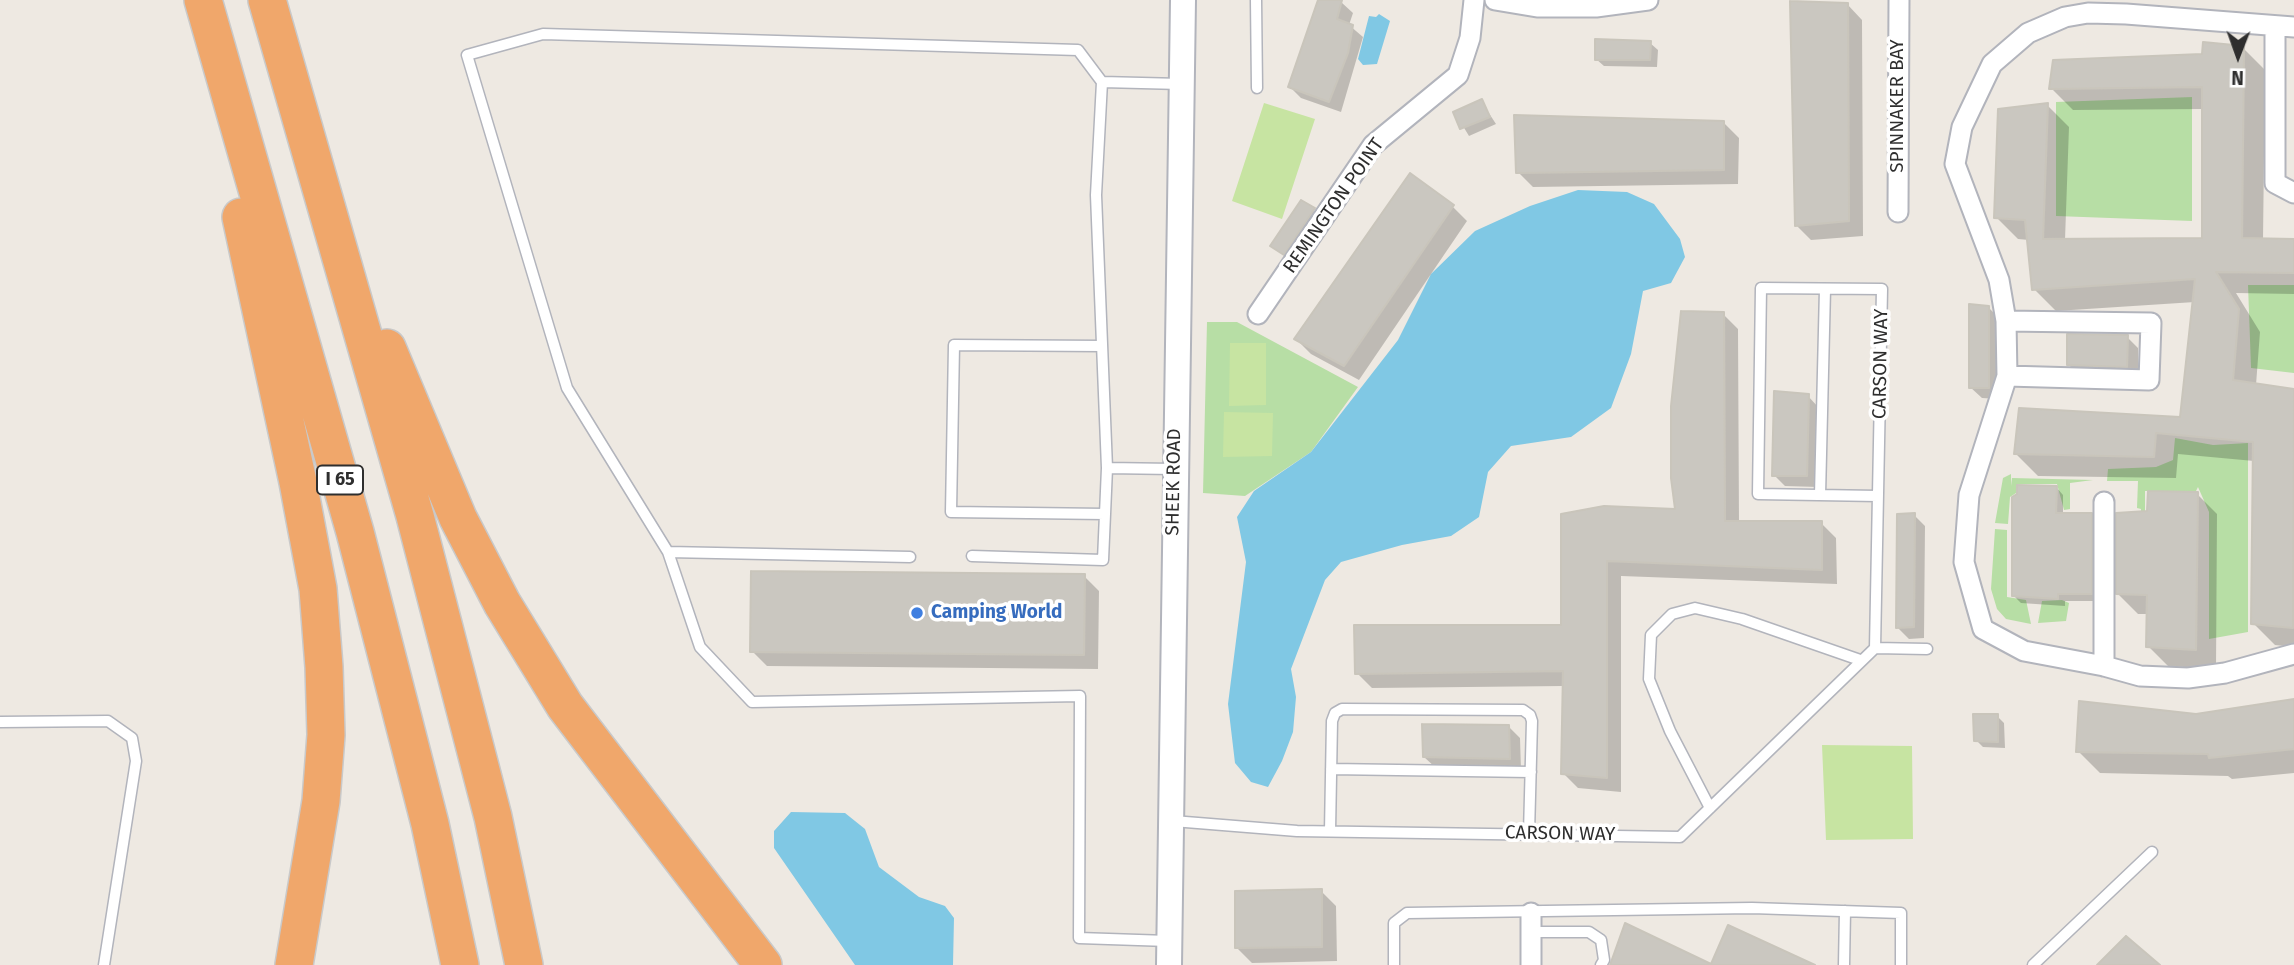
<!DOCTYPE html>
<style>
body{margin:0}
#map{position:relative;width:2294px;height:965px;overflow:hidden;background:#eee9e2;font-family:"Fira Sans",sans-serif}
canvas{display:block}
.north{position:absolute;left:2203px;top:21px;width:70px;height:70px;-webkit-text-stroke:5px #fff;paint-order:stroke;rotate:181deg;font-size:19px;font-weight:700;line-height:28px;text-align:center;color:#2e2e2e}
.north::after{content:'';display:block;margin:auto;width:24px;height:32px;background:#2e2e2e;clip-path:polygon(50% 0,100% 100%,50% 72%,0 100%)}
</style>
<div id="map">
<canvas width="2294" height="965"></canvas>
<div class="north">N</div>
</div>
<script>
const c = document.querySelector('canvas').getContext('2d');
c.lineJoin = 'round';
function fill(path, color) { c.fillStyle = color; c.fill(path, 'evenodd'); }
const poly = rows => new Path2D(rows.map(r => 'M' + r).join(''));
function trace(path, color, width, dash) { c.strokeStyle = color; c.lineWidth = width; c.lineCap = dash ? 'butt' : 'round'; c.setLineDash(dash || []); c.stroke(path); }
function write(font, color, halo, rows, align = 'center') {
  c.font = font + ' "Fira Sans",sans-serif'; c.lineWidth = 7; c.setLineDash([]); c.textBaseline = 'middle'; c.strokeStyle = halo; c.fillStyle = color; for (const [text, x, y, turn = 0] of rows) {
    c.save(); c.translate(x, y); c.rotate((+turn || 0) * Math.PI / 180); c.textAlign = isNaN(turn) ? turn : align; if (halo) c.strokeText(text, 0, 0); c.fillText(text, 0, 0); c.restore();
  }
}
const green = poly([
 [2192,97,2192,221,2056,216,2056,102],
 [2248,285,2294,285,2294,373,2251,368],
 [1207,322,1237,322,1358,387,1311,452,1245,496,1203,493],
 [2175,438,2213,445,2248,443,2248,632,2209,639,2209,512,2198,487,2196,491,2145,491,2145,530,2140,529,2141,509,2137,508,2138,481,2107,481,2108,469,2156,467,2173,460],
 [2011,474,2011,486,2012,478,2093,480,2070,483,2070,509,2064,510,2057,484,2017,484,2016,493,2010,497,2008,524,1995,523,2003,478],
 [1995,529,2007,530,2007,597,2026,600,2031,624,2006,619,1997,609,1991,589],
 [2062,600,2069,603,2066,621,2038,623,2042,601]
]);
const pitch = poly([
 [1264,103,1315,119,1282,219,1232,201],
 [1230,343,1266,343,1266,405,1229,406],
 [1224,412,1273,413,1272,456,1223,457],
 [1822,745,1912,746,1913,839,1826,840]
]);
const water = poly([
 [1379,14,1390,21,1377,64,1363,65,1358,59,1369,16,1376,17],
 [1578,190,1627,192,1654,204,1680,239,1685,257,1671,283,1643,291,1631,354,1611,408,1571,437,1511,446,1488,472,1479,517,1451,536,1402,545,1341,562,1325,580,1291,669,1296,697,1293,732,1282,761,1268,787,1251,782,1235,763,1228,704,1246,562,1237,517,1254,491,1311,452,1398,340,1431,274,1475,231,1530,206],
 [791,812,845,813,865,829,879,867,919,897,945,906,954,918,953,965,855,965,774,848,774,831]
]);
const shadow = poly([
 [1319,0,1341,2,1353,13,1349,25,1363,37,1341,112,1301,98,1290,87],
 [1847,4,1862,20,1863,236,1811,240,1796,225],
 [1650,43,1658,50,1657,67,1604,66,1596,59],
 [2243,48,2265,70,2263,240,2294,240,2294,294,2236,293,2260,332,2256,385,2294,390,2294,647,2275,645,2253,623,2254,461,2178,454,2176,478,2038,476,2016,454,2182,419,2195,302,2056,311,2034,289,2029,240,2018,239,1996,217,2047,105,2069,127,2065,240,2204,240,2204,109,2073,110,2051,88],
 [1481,101,1496,124,1469,136,1455,113],
 [1724,123,1739,138,1738,184,1533,187,1518,172],
 [1302,202,1321,217,1291,261,1273,246],
 [1452,206,1467,221,1359,380,1311,354,1296,339],
 [1988,307,2000,319,1999,399,1982,398,1970,387],
 [1723,314,1738,329,1739,523,1821,523,1836,538,1837,584,1621,576,1621,792,1578,788,1563,773,1564,686,1372,688,1357,673,1563,626,1563,515,1677,511],
 [2127,337,2138,348,2138,377,2080,376,2069,365],
 [1808,396,1819,408,1818,487,1785,486,1774,475],
 [2056,487,2063,495,2063,515,2091,515,2098,522,2098,601,2065,601,2065,606,2021,603,2014,596],
 [2197,494,2217,514,2216,669,2168,666,2148,646,2148,614,2138,614,2118,594,2149,513],
 [1914,515,1925,526,1924,638,1909,639,1898,628],
 [1084,576,1099,591,1098,669,767,666,752,651],
 [2294,701,2294,773,2232,779,2228,776,2100,773,2078,751,2196,715],
 [1997,716,2004,723,2005,748,1983,747,1976,740],
 [1509,727,1520,738,1521,770,1436,768,1424,757],
 [1321,891,1336,906,1337,961,1252,963,1237,948]
]);
const building = poly([
 [1318,0,1342,0,1337,19,1353,25,1348,53,1329,102,1288,87,1318,0],
 [1790,1,1848,3,1849,221,1795,226,1790,1],
 [1595,39,1651,41,1650,60,1595,60,1595,39],
 [2203,42,2244,46,2242,238,2294,239,2294,273,2216,272,2239,309,2233,380,2294,389,2293,628,2251,624,2253,442,2156,433,2154,457,2014,454,2019,408,2180,417,2195,279,2032,290,2025,220,1994,218,1998,109,2048,103,2043,239,2202,238,2202,87,2049,89,2053,60,2202,54,2203,42],
 [1482,99,1490,117,1460,129,1453,112,1482,99],
 [1514,115,1724,121,1724,170,1516,173,1514,115],
 [1410,173,1454,205,1344,366,1294,339,1410,173],
 [1301,200,1315,208,1284,255,1270,246,1301,200],
 [1969,304,1989,306,1989,388,1969,388,1969,304],
 [1681,311,1724,312,1725,521,1822,521,1822,570,1607,561,1607,778,1561,774,1563,671,1355,674,1354,625,1561,625,1561,514,1604,506,1675,509,1671,478,1671,406,1681,311],
 [2067,334,2128,335,2127,367,2067,365,2067,334],
 [1774,391,1809,394,1807,476,1772,476,1774,391],
 [2017,485,2057,486,2056,513,2092,513,2092,594,2058,594,2058,599,2012,596,2012,497,2017,494,2017,485],
 [2148,491,2198,492,2196,650,2146,647,2147,595,2116,594,2116,513,2147,511,2148,491],
 [1915,513,1914,627,1896,628,1897,514,1915,513],
 [751,571,1085,574,1084,655,750,652,751,571],
 [2294,699,2294,749,2209,758,2208,754,2076,752,2079,701,2196,714,2294,699],
 [1973,714,1998,714,1998,742,1974,741,1973,714],
 [1422,724,1509,725,1510,759,1423,757,1422,724],
 [1322,889,1322,947,1235,948,1235,891,1322,889],
 [1625,923,1711,964,1728,925,1815,965,1610,965,1625,923],
 [2126,936,2160,965,2097,965,2126,936]
]);
const service = poly([
 [1256,0,1257,88],
 [1102,82,1096,195,1107,468],
 [1102,346,954,345,951,512,1105,514],
 [1820,495,1825,289],
 [668,552,567,388,467,55,543,34,1078,50,1102,82,1181,84],
 [972,556,1103,560,1107,468,1174,469],
 [910,557,668,552,700,647,752,702,1080,696,1079,938,1168,941],
 [1875,648,1927,649],
 [0,722,108,721,132,738,136,761,104,965],
 [1331,769,1531,772],
 [1710,808,1670,731,1649,679,1651,635,1672,614,1695,608,1742,619,1860,660],
 [1173,821,1297,831,1680,837,1875,648,1882,289,1761,288,1758,494,1878,496],
 [1330,831,1332,721,1335,713,1342,709,1523,710,1530,715,1532,721,1529,833],
 [1531,932,1589,932,1601,940,1604,960,1601,965],
 [1394,965,1394,923,1407,913,1752,908,1901,913,1901,965],
 [1844,965,1845,911],
 [2033,965,2152,852]
]);
const minor = poly([
 [1495,0,1537,7,1596,7,1648,0],
 [2275,26,2275,183,2294,193],
 [2294,27,2126,14,2088,13,2065,17,2028,33,1992,64,1962,127,1955,164,1999,280,2006,321,2007,376,1969,495,1964,562,1983,629,2024,651,2104,666,2140,676,2188,678,2225,673,2294,654],
 [1898,212,1899,0],
 [1258,314,1373,145,1458,75,1470,38,1474,0],
 [2006,321,2151,323,2149,380,2007,376],
 [2104,502,2104,666],
 [1531,913,1531,965]
]);
const tertiary = poly([
 [1169,965,1183,0]
]);
const motorway = poly([
 [203,0,355,532,430,824,460,965],
 [267,0,415,516,493,817,524,965],
 [241,217,298,482,318,589,324,667,326,735,321,801,294,965],
 [387,348,458,518,502,603,565,706,763,965]
]);
const markers = [
 [917,613,7,"#3f7fe0"]
];
const shields = [
 [340,480,46]
];
const shieldNames = [
 ["I 65",340,480]
];
const streetNames = [
 ["SPINNAKER BAY",1898,106,-90],
 ["REMINGTON POINT",1334,206,-55],
 ["CARSON WAY",1881,364,-89],
 ["SHEEK ROAD",1174,482,-89],
 ["CARSON WAY",1560,834,1]
];
const shopNames = [
 ["Camping World",931,613]
];
fill(green, '#b7dea5');
fill(pitch, '#c7e4a2');
fill(water, '#80c8e4');
fill(shadow, '#0003');
fill(building, '#cac7c0');
trace(building, '#c9c5bb', 2);
trace(service, '#b2b4bc', 13);
trace(minor, '#b2b4bc', 23);
trace(tertiary, '#b2b4bc', 28);
trace(motorway, '#c9c9c9', 40);
trace(service, '#fff', 10);
trace(minor, '#fff', 19);
trace(tertiary, '#fff', 24);
trace(motorway, '#f0a76b', 37);
for (const [x, y, r, color] of markers) { const dot = new Path2D(); dot.arc(x, y, r, 0, 2 * Math.PI); c.fillStyle = color; c.fill(dot); trace(dot, '#fff', 2.5); }
for (const [x, y, w] of shields) { const box = new Path2D(); box.roundRect(x - w / 2, y - 14.5, w, 29, 5); c.fillStyle = '#fff'; c.fill(box); trace(box, '#2e2e2e', 2); }
write('bold 18px', '#2e2e2e', null, shieldNames);
write('19px', '#2e2e2e', '#fff', streetNames);
write('bold 19px', '#366cbe', '#fff', shopNames, 'left');
</script>
